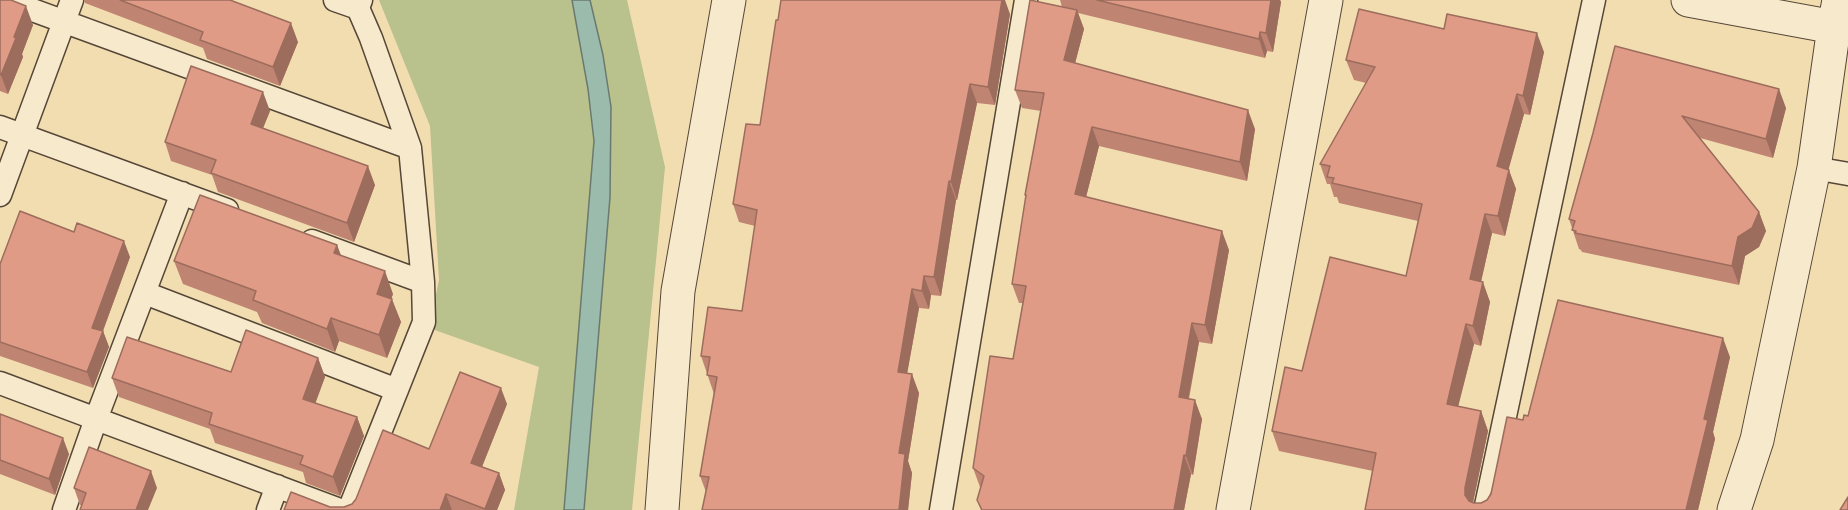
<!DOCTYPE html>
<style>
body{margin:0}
canvas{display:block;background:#f2ddb0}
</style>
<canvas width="1848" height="510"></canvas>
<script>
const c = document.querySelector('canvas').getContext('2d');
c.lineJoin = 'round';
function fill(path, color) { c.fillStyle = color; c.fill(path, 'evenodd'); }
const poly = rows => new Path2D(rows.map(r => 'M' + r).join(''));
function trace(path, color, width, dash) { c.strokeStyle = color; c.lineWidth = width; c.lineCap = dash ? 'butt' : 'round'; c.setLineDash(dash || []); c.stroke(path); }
const green = poly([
 [379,0,572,0,588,89,594,141,564,510,514,510,539,367,429,328,439,280,430,126],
 [590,0,627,0,665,167,632,510,584,510,610,197,603,55]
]);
const water = poly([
 [572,0,590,0,603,55,611,107,610,197,584,510,564,510,594,141,588,89,572,0]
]);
const lane = poly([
 [5,0,410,148],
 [335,0,358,8],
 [0,127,227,210],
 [1814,168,1848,174],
 [0,195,72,0],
 [312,241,423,282],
 [145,293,397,390],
 [0,383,340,510],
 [64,510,96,419,182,193],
 [268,510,277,486],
 [349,510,424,322,423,282,410,148,371,38,358,8,361,0],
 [941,510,1026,0],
 [1485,510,1594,0]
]);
const street = poly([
 [1688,0,1834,27],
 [662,510,678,291,729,0],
 [1233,510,1326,0],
 [1734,510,1757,440,1814,168,1834,27,1839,0]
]);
const wall = poly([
 [0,0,33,25,22,54,23,57,8,94,0,91],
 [84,0,230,0,298,42,280,86,207,59,203,48,85,3],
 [1060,0,1280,0,1281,2,1273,52,1267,51,1265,58,1078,13,1084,29,1075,63,1255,129,1247,181,1099,146,1086,197,1229,250,1212,344,1199,342,1189,399,1202,419,1193,475,1191,474,1184,510,981,510,977,500,981,488,980,487,973,468,1013,359,1023,303,1019,303,1012,284,1026,197,1025,195,1041,111,1022,108,1015,90,1062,7],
 [1010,14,995,105,977,103,957,200,956,200,941,296,931,295,929,309,919,308,907,373,919,393,908,461,912,473,908,510,702,510,706,492,700,476,714,394,701,356,742,311,755,226,739,222,733,204,760,125,778,20],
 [1615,46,1786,108,1773,158,1700,138,1759,212,1766,231,1759,247,1745,256,1739,285,1582,252,1581,250,1579,249,1569,219,1593,133],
 [1544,52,1530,115,1524,114,1508,169,1516,189,1505,236,1492,233,1481,282,1490,302,1481,346,1474,344,1458,406,1481,411,1488,431,1473,503,1481,503,1487,500,1523,420,1528,416,1730,357,1713,432,1715,439,1698,510,1365,510,1373,471,1279,451,1272,431,1302,371,1406,276,1418,221,1339,203,1337,197,1334,197,1330,184,1327,184,1320,164,1366,83,1354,80,1346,60],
 [270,111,263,128,375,185,354,242,218,192,212,175,171,161,165,142],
 [74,232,130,257,103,331,109,347,93,388,0,356,0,264],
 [337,245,341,255,393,294,391,299,401,322,387,358,339,341,335,352,262,323,257,312,183,284,174,261],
 [318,358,325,377,315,403,357,417,364,436,340,496,306,483,303,472,215,443,210,429,119,397,112,378,231,372],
 [507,404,482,467,499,473,505,490,497,510,284,510,330,507,344,507,352,504,429,449],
 [0,414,69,454,55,495,0,474],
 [74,488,157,488,82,505,80,505]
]);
const shadedWall = poly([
 [1002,0,1005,0,1010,14,995,105,988,87],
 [1271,0,1280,0,1281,2,1273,52,1266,33],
 [26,6,33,25,22,54,23,57,8,94,1,75,14,37],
 [1077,10,1084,29,1071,79,1064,60],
 [291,23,298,42,280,86,273,67],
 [1260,32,1267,51,1265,58,1259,39],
 [1537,33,1544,52,1530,115,1523,96],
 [970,84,977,103,957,200,951,182],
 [1779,89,1786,108,1773,158,1766,139],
 [263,92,270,111,257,143,251,124],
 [1517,94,1524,114,1504,186,1497,166],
 [1248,110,1255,129,1247,181,1240,162],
 [1092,127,1099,146,1082,213,1075,194],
 [368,166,375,185,354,242,347,223],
 [1509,170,1516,189,1505,236,1498,216],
 [949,181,956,200,941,296,934,277],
 [1759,212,1766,231,1759,247,1745,256,1739,285,1732,266,1738,237],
 [1485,214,1492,233,1477,299,1470,279],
 [1222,231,1229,250,1212,344,1205,325],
 [124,241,130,257,98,344,92,328],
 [337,245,345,268,334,253],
 [385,271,393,294,385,317,377,294],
 [924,276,931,295,929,309,922,291],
 [1483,282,1490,302,1481,346,1473,326],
 [912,289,919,308,904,391,898,372],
 [392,299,401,322,387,358,379,335],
 [331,318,339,341,335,352,327,329],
 [1192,323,1199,342,1185,416,1179,397],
 [1466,324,1474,344,1454,423,1447,404],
 [103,331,109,347,93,388,87,372],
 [1723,338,1730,357,1713,432,1715,439,1698,510,1686,510,1704,419],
 [318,358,325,377,310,418,303,399],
 [912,374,919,393,908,461,912,473,908,510,899,510,899,453],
 [501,388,507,404,477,479,471,463],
 [1195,400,1202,419,1193,475,1186,456],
 [1481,411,1488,431,1472,507,1465,495,1465,488],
 [357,417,364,436,340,496,333,477],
 [63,438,69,454,55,495,49,479],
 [1184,455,1191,474,1184,510,1174,510],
 [151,471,157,488,148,510,136,510],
 [499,473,505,490,497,510,485,510],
 [446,494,452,510,440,510]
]);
const building = poly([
 [0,0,11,0,26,6,14,37,16,38,1,75,0,74,0,0],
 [120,0,230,0,291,23,273,67,200,40,203,32,120,0],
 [781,0,1002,0,988,87,970,84,951,182,949,181,934,277,924,276,922,291,912,289,898,372,912,374,899,453,905,454,899,510,702,510,709,477,700,476,717,377,707,375,710,357,701,356,708,307,742,311,757,210,733,204,746,124,760,125,776,20,778,20,781,0],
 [1030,0,1077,10,1064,60,1248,110,1240,162,1092,127,1075,194,1222,231,1205,325,1192,323,1179,397,1195,400,1186,456,1184,455,1174,510,982,510,977,500,984,476,973,468,990,356,1013,359,1026,286,1012,284,1026,195,1025,195,1044,93,1015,90,1030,0],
 [1097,0,1271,0,1266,33,1260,32,1259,39,1097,0],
 [1359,9,1444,29,1447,14,1537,33,1523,96,1517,94,1497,166,1509,170,1498,216,1485,214,1470,279,1483,282,1473,326,1466,324,1447,404,1481,411,1465,488,1465,495,1469,501,1474,503,1481,503,1487,500,1491,494,1507,417,1523,420,1524,415,1528,416,1558,300,1723,338,1704,419,1708,420,1686,510,1365,510,1376,453,1272,431,1285,367,1302,371,1330,257,1406,276,1422,204,1332,183,1334,178,1327,177,1330,166,1320,164,1375,67,1346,60,1359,9],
 [1615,46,1779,89,1766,139,1682,116,1759,212,1752,228,1738,237,1732,266,1575,233,1576,231,1572,230,1575,221,1569,219,1593,133,1615,46],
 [191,66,263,92,251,124,368,166,347,223,211,173,216,160,165,142,191,66],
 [200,195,337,245,334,253,385,271,377,294,392,299,379,335,331,318,327,329,253,300,256,291,174,261,200,195],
 [20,211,74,232,77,223,124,241,92,328,103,331,87,372,0,342,0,264,20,211],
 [246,330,318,358,303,399,357,417,333,477,300,464,303,456,209,424,212,413,112,378,127,337,231,372,246,330],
 [460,372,501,388,471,463,499,473,485,509,446,494,440,510,284,510,291,492,330,507,344,507,352,504,356,499,383,430,429,449,460,372],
 [0,414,63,438,49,479,0,460,0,414],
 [89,447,151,471,136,510,80,510,86,493,74,488,89,447],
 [1848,497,1848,510,1840,510,1848,497]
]);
fill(green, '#b9c18c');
fill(water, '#9bbcac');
trace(water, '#6b796e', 1.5);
trace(lane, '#564738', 25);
trace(street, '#564738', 35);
trace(lane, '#f7e9cc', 22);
trace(street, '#f7e9cc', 33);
fill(wall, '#c08572');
fill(shadedWall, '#9c6c5d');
fill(building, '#df9b85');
trace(building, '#9c6c5d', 1.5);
</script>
